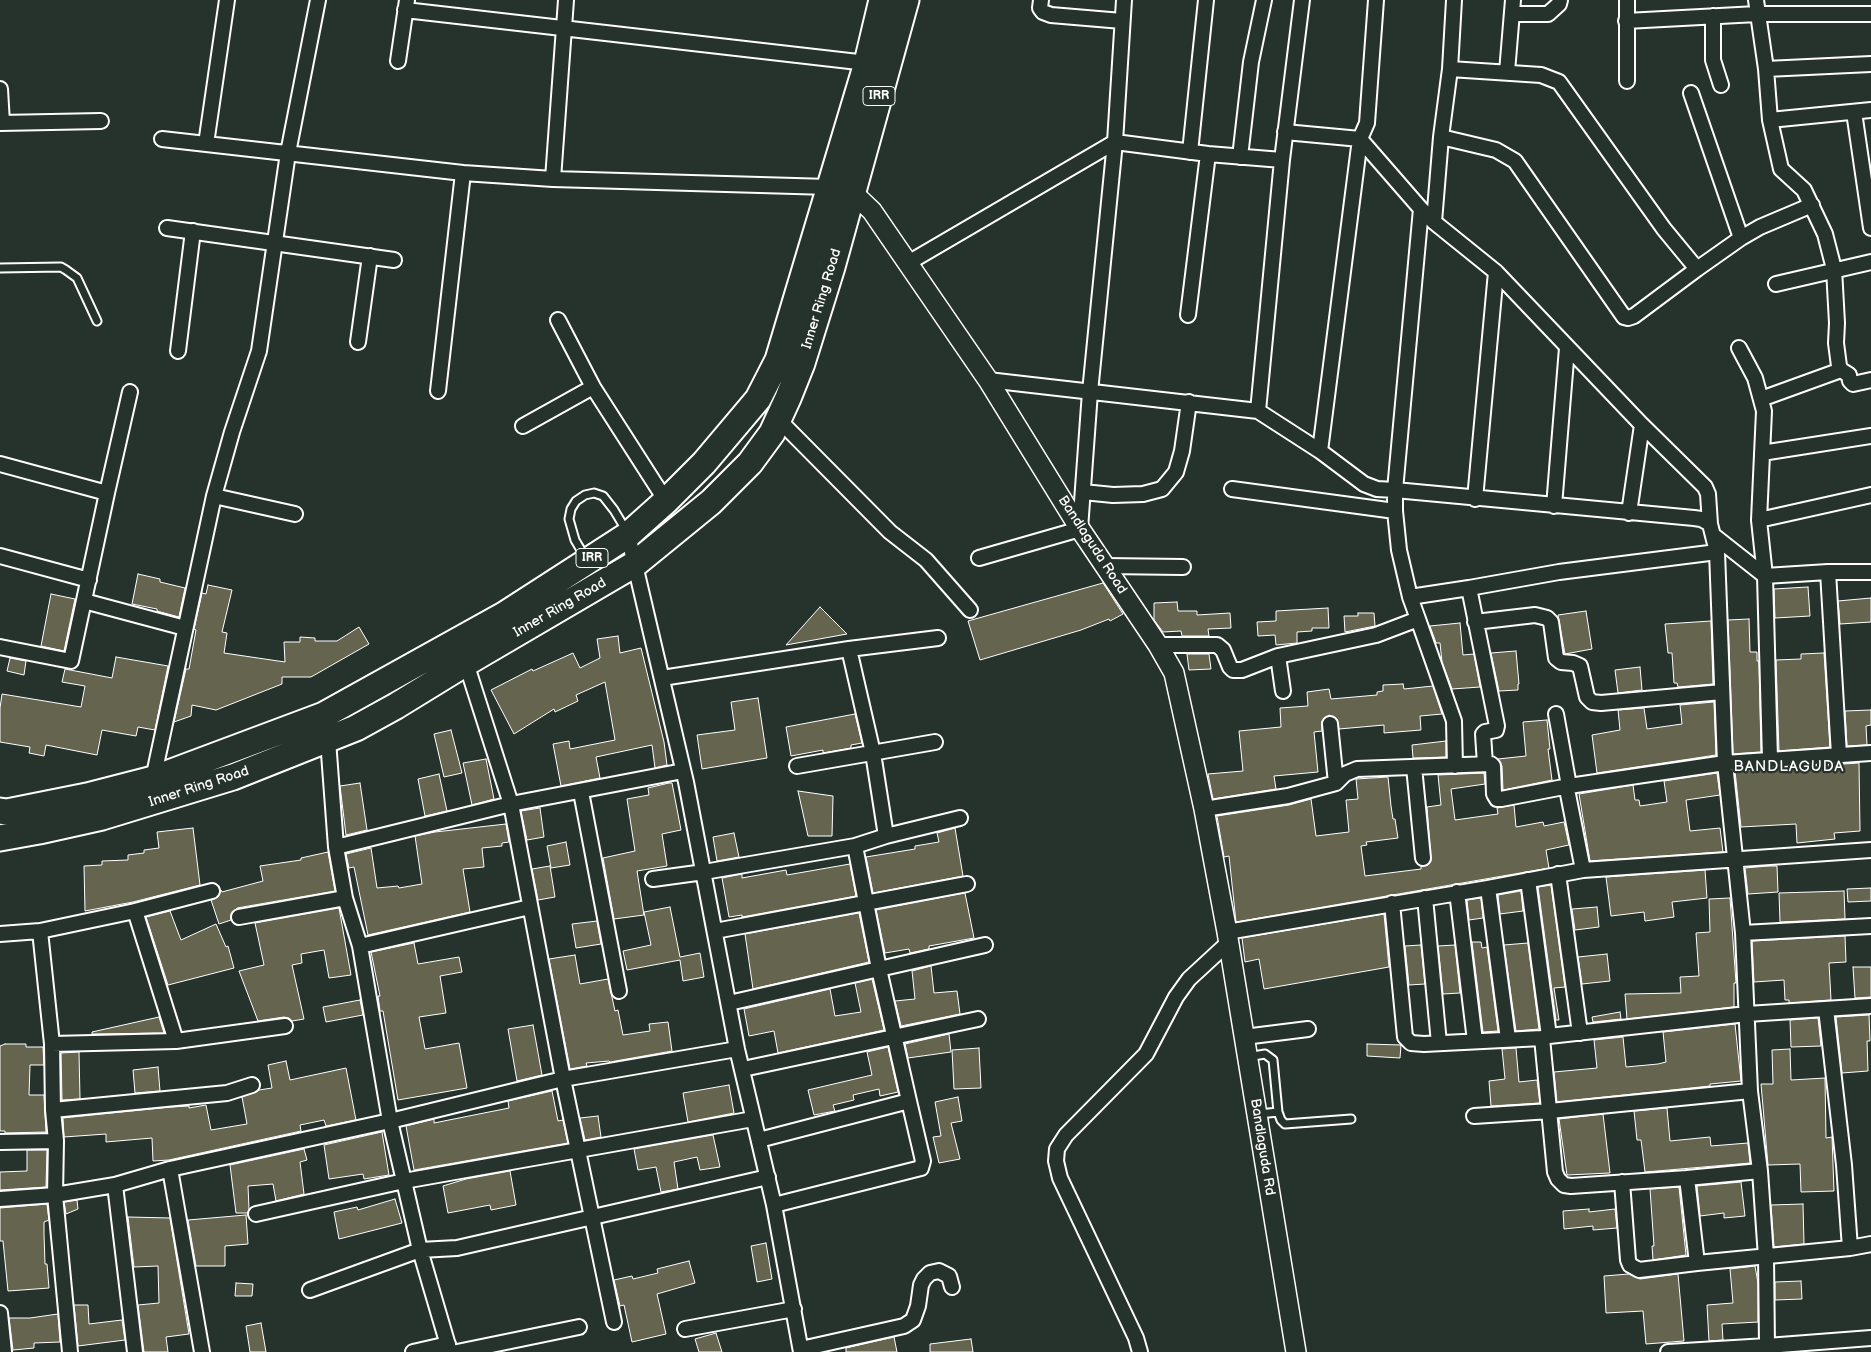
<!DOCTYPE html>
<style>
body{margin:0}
canvas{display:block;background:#26332d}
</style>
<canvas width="1871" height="1352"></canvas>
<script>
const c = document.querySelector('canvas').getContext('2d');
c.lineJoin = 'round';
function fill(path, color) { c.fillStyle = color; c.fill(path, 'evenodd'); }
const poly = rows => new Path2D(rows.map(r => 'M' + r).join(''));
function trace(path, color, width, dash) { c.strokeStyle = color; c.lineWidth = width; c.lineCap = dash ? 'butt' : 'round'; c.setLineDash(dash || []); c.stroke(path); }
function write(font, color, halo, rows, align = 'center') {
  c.font = font + ' "Balsamiq Sans",sans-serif'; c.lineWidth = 4.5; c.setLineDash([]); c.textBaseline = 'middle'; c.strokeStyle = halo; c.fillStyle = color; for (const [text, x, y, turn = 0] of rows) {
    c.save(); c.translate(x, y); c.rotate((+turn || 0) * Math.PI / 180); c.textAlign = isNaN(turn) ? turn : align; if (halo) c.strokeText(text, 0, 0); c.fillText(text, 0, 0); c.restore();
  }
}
const building = poly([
 [138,574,160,579,160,582,185,588,179,617,157,611,157,609,132,604,138,574],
 [1103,583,1123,614,1110,621,1109,619,1081,630,980,660,968,621,1103,583],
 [208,585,232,590,222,632,227,633,224,653,285,662,284,642,300,642,300,637,315,638,315,641,337,641,359,627,369,644,311,677,282,677,282,684,216,710,192,705,191,716,174,722,186,669,189,669,196,630,194,629,202,593,206,594,208,585],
 [1808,587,1810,616,1775,618,1774,589,1808,587],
 [51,594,75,599,64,651,41,646,51,594],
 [1871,598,1871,622,1840,624,1838,601,1871,598],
 [1177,602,1178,611,1197,611,1197,615,1230,613,1231,628,1208,629,1209,636,1182,636,1181,631,1163,632,1154,620,1154,603,1177,602],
 [820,607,847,634,786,645,820,607],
 [1328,608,1329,628,1312,628,1312,631,1297,632,1297,643,1276,645,1275,635,1258,636,1257,622,1276,621,1276,611,1328,608],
 [1586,611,1592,649,1565,654,1558,615,1586,611],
 [1358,613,1374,613,1375,626,1345,632,1344,616,1358,616,1358,613],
 [1749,619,1750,652,1757,652,1757,661,1759,661,1761,752,1733,754,1728,620,1749,619],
 [1711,621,1713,684,1678,687,1677,683,1674,683,1672,653,1668,653,1665,624,1711,621],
 [1460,623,1463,655,1474,654,1480,687,1452,689,1442,662,1440,643,1436,643,1430,626,1460,623],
 [618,636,620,653,641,648,664,742,667,765,655,768,652,745,596,757,600,778,561,786,553,744,569,741,570,749,615,740,605,682,576,695,578,701,555,712,554,709,514,734,491,690,532,669,533,671,573,653,580,668,600,658,597,639,618,636],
 [1516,651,1519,684,1518,684,1518,690,1499,691,1491,653,1516,651],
 [1824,653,1830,747,1779,751,1776,660,1801,659,1801,654,1824,653],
 [1187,654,1209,654,1211,669,1189,670,1187,654],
 [116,657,168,666,155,730,138,727,136,736,102,730,97,755,46,745,44,756,29,753,30,747,0,742,0,708,2,694,81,707,85,686,62,682,65,669,112,678,116,657],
 [10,658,26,661,24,675,7,671,10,658],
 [1640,667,1642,690,1618,693,1615,670,1640,667],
 [1403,684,1404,689,1433,686,1442,714,1420,716,1421,730,1384,733,1384,725,1339,729,1337,719,1329,715,1322,721,1322,731,1314,732,1318,772,1274,776,1276,789,1213,799,1208,774,1243,771,1239,731,1281,727,1280,708,1308,706,1307,692,1329,689,1331,699,1377,695,1377,692,1383,691,1383,685,1403,684],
 [758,698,767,758,702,769,697,735,735,730,731,702,758,698],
 [1714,702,1716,755,1597,773,1592,735,1620,730,1618,710,1644,708,1647,729,1682,724,1680,705,1714,702],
 [1871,710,1871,725,1866,726,1867,745,1847,746,1845,711,1871,710],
 [855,714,862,743,851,745,851,748,823,753,823,750,791,756,786,727,855,714],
 [1547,720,1550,749,1548,749,1552,780,1503,790,1502,766,1498,759,1526,756,1523,722,1547,720],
 [451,730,462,773,444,777,434,734,451,730],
 [1446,741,1446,757,1413,758,1412,745,1446,741],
 [486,759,494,799,472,805,463,763,486,759],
 [1859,763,1860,831,1834,833,1835,839,1797,843,1796,824,1741,827,1735,771,1859,763],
 [1484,773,1485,784,1451,789,1455,820,1498,814,1497,808,1514,805,1516,827,1543,822,1544,826,1564,822,1569,845,1546,850,1549,868,1236,922,1229,856,1224,857,1217,816,1289,805,1311,799,1316,836,1349,832,1346,800,1358,799,1356,779,1388,777,1391,806,1393,819,1395,819,1398,838,1366,842,1367,845,1361,846,1365,876,1421,869,1421,866,1428,865,1431,861,1427,807,1441,805,1438,775,1484,773],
 [1717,773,1720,795,1686,800,1690,831,1720,828,1723,852,1590,861,1579,794,1633,785,1635,800,1639,800,1640,806,1667,802,1664,781,1717,773],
 [439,774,447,811,425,816,418,779,439,774],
 [360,783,367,830,346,835,340,786,360,783],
 [669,783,672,783,681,830,662,834,667,866,637,871,644,915,614,919,603,858,635,851,627,799,649,795,648,788,669,783],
 [798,791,833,796,832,836,808,836,798,791],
 [540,808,544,837,527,840,521,811,540,808],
 [506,824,509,842,502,843,502,846,482,848,484,867,463,869,470,912,368,935,354,867,349,868,346,854,371,848,377,888,398,886,399,888,422,884,415,836,435,832,506,824],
 [193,828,200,885,133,902,85,911,84,866,102,865,102,861,128,860,128,855,144,853,144,850,159,848,157,832,193,828],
 [955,828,963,876,873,893,866,857,915,849,915,846,939,842,937,833,955,828],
 [734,833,739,857,717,861,713,837,734,833],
 [566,842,570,865,551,868,547,846,566,842],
 [328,852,335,891,237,908,231,914,231,920,219,924,211,900,218,897,221,890,222,892,263,881,260,866,301,860,301,858,328,852],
 [850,864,856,896,742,917,742,915,729,917,722,878,742,874,742,878,786,870,787,875,850,864],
 [550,866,555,897,538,900,532,869,550,866],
 [1768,866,1777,866,1778,892,1748,894,1745,868,1768,866],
 [1705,870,1707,898,1672,902,1674,917,1645,921,1644,912,1611,916,1606,877,1705,870],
 [1551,885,1565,987,1554,988,1559,1020,1556,1020,1538,887,1551,885],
 [1871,888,1871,901,1848,902,1847,889,1871,888],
 [1521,891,1523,911,1500,914,1498,895,1521,891],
 [1844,891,1845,919,1780,922,1779,893,1844,891],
 [965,893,974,938,929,946,929,949,910,953,909,949,885,953,876,910,965,893],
 [1481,898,1483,918,1469,920,1467,900,1481,898],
 [1730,898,1736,983,1734,983,1734,1007,1627,1019,1625,994,1681,993,1680,977,1699,976,1696,933,1710,932,1709,899,1730,898],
 [670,907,680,957,700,953,704,977,683,981,680,960,627,970,623,951,651,945,644,912,670,907],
 [1597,907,1599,927,1575,930,1572,909,1597,907],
 [339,908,351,975,329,978,324,950,301,954,302,963,292,965,304,1019,292,1021,289,1018,284,1017,258,1021,239,971,264,965,255,923,339,908],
 [170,911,181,940,216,924,226,947,228,946,234,968,168,985,146,917,170,911],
 [859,913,869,962,753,989,745,934,859,913],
 [1384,914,1389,967,1264,989,1259,959,1245,962,1242,938,1384,914],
 [597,921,601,944,576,948,572,924,597,921],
 [1845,936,1846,962,1829,963,1831,1000,1789,1003,1789,1000,1785,1000,1784,980,1754,982,1752,941,1845,936],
 [1472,942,1481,942,1482,948,1487,947,1498,1031,1483,1032,1472,942],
 [414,943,418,964,459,957,462,972,440,976,446,1013,419,1017,425,1049,459,1043,467,1088,398,1100,383,1011,380,1011,378,996,380,996,371,952,414,943],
 [1528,943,1539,1029,1516,1031,1504,945,1528,943],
 [1421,945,1425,984,1409,985,1405,946,1421,945],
 [1455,945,1460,993,1443,994,1438,946,1455,945],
 [1607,954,1610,981,1582,984,1578,957,1607,954],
 [575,955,580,984,608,979,615,1011,618,1010,623,1035,650,1031,649,1024,668,1022,672,1051,610,1062,609,1061,586,1063,587,1066,570,1069,549,959,575,955],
 [931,966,934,993,957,991,960,1014,901,1026,895,1001,915,999,912,971,931,966],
 [1853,967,1871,967,1871,997,1855,998,1853,967],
 [872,979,884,1030,778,1053,774,1031,749,1036,744,1009,830,989,835,1016,861,1012,855,983,872,979],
 [360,1000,363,1015,326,1022,323,1007,360,1000],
 [1620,1012,1621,1019,1593,1022,1592,1017,1620,1012],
 [1869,1015,1870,1041,1867,1041,1868,1071,1842,1073,1836,1017,1869,1015],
 [159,1017,164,1033,92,1034,92,1032,159,1017],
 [1818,1018,1821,1046,1791,1047,1790,1020,1818,1018],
 [1735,1024,1741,1081,1710,1084,1710,1086,1557,1102,1554,1072,1597,1068,1594,1040,1623,1037,1626,1067,1658,1064,1666,1062,1663,1032,1735,1024],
 [533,1025,542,1075,517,1081,508,1029,533,1025],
 [949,1034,951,1052,908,1058,905,1044,949,1034],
 [5,1044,26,1044,26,1047,43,1047,44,1065,30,1065,29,1095,44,1095,46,1132,5,1133,5,1131,0,1131,0,1046,5,1044],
 [1367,1044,1401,1045,1400,1058,1367,1056,1367,1044],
 [888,1047,898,1092,880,1096,879,1089,853,1095,854,1100,833,1105,835,1111,814,1115,808,1090,872,1075,867,1052,888,1047],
 [979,1048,981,1088,954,1089,952,1050,979,1048],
 [1516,1048,1519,1082,1537,1080,1540,1103,1491,1106,1489,1081,1505,1079,1502,1049,1516,1048],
 [1790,1049,1791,1080,1825,1078,1826,1138,1832,1137,1834,1191,1801,1192,1800,1164,1768,1165,1761,1084,1773,1084,1772,1050,1790,1049],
 [79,1052,80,1099,62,1100,61,1053,79,1052],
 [286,1061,290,1080,346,1068,356,1120,326,1126,324,1120,300,1125,301,1131,169,1160,153,1161,152,1138,106,1142,106,1134,64,1137,63,1118,170,1107,189,1106,189,1108,206,1105,211,1130,247,1124,242,1097,259,1090,272,1088,268,1065,286,1061],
 [158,1067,160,1091,135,1093,133,1070,158,1067],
 [729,1085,734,1113,688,1122,683,1093,729,1085],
 [552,1091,558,1121,563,1120,568,1143,414,1170,406,1126,434,1119,434,1123,509,1108,508,1101,552,1091],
 [958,1097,962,1121,951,1123,960,1159,939,1163,933,1137,941,1136,935,1102,958,1097],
 [1667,1108,1670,1141,1710,1137,1711,1146,1748,1143,1750,1163,1645,1172,1641,1140,1637,1140,1634,1111,1667,1108],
 [1603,1114,1610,1173,1567,1175,1559,1119,1603,1114],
 [598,1116,601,1137,585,1140,580,1118,598,1116],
 [382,1132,389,1175,364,1179,363,1174,329,1179,324,1145,382,1132],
 [713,1135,720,1167,700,1170,697,1157,674,1162,678,1189,661,1192,656,1167,638,1170,634,1149,713,1135],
 [304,1149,307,1160,300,1162,304,1194,276,1201,273,1184,248,1186,249,1209,248,1213,236,1213,230,1165,304,1149],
 [27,1150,47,1150,46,1187,0,1190,0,1172,27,1171,27,1150],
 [510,1171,516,1205,491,1210,490,1205,448,1213,443,1186,466,1179,510,1171],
 [1741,1182,1745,1216,1724,1218,1724,1213,1700,1216,1697,1186,1741,1182],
 [1679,1187,1686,1255,1653,1260,1652,1246,1654,1246,1650,1189,1679,1187],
 [395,1199,402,1223,339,1239,334,1212,357,1207,358,1210,395,1199],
 [77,1200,78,1209,66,1214,64,1202,77,1200],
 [47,1204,49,1220,44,1222,44,1234,45,1264,47,1264,49,1288,8,1291,3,1241,0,1241,0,1208,47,1204],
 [1803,1204,1804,1244,1774,1247,1771,1205,1803,1204],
 [1589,1209,1589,1212,1615,1209,1617,1228,1593,1230,1593,1226,1564,1229,1563,1211,1589,1209],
 [246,1215,248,1244,225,1246,225,1266,196,1266,188,1220,246,1215],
 [128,1217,170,1218,189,1334,166,1337,168,1352,144,1352,138,1305,159,1303,158,1266,134,1267,128,1217],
 [766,1243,772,1279,757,1282,751,1246,766,1243],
 [689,1261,695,1283,657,1294,666,1334,632,1342,624,1305,620,1306,614,1280,632,1276,633,1279,658,1273,657,1269,689,1261],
 [1755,1266,1758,1283,1758,1322,1722,1324,1723,1340,1709,1341,1707,1305,1733,1303,1730,1269,1755,1266],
 [1629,1274,1640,1279,1678,1274,1684,1341,1646,1344,1643,1311,1606,1313,1604,1276,1629,1274],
 [1801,1281,1802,1299,1775,1300,1775,1282,1801,1281],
 [236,1283,253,1284,252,1296,235,1296,236,1283],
 [74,1305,88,1305,89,1324,122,1320,125,1340,78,1346,74,1305],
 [58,1314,60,1342,34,1343,34,1348,13,1350,9,1318,30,1318,58,1314],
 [261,1323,266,1352,250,1352,246,1326,261,1323],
 [716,1333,722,1352,699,1352,695,1339,716,1333],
 [894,1337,897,1352,846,1352,846,1348,894,1337],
 [971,1339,973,1352,930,1352,930,1344,971,1339]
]);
const lane = poly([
 [0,268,61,267,66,270,77,278,97,321],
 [585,557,575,540,569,519,571,509,576,501,585,495,594,493,603,496,614,510,626,530],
 [1247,1057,1265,1054,1273,1060,1278,1112,1281,1120,1285,1124,1351,1119],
 [1259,1114,1278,1112]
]);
const street = poly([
 [1041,0,1040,8,1043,12,1051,15,1122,21],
 [1756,0,1766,69,1770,120,1871,110],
 [405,10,867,63],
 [1512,14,1548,14,1559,4,1560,0],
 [1713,16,1713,60,1721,85],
 [1626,21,1757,14,1871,14],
 [398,61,407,0],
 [1766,69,1871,64],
 [1507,72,1513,0],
 [1627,81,1627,0],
 [0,89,2,123],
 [1691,93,1741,238,1697,269],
 [1854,112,1871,228],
 [1770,120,1781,169,1804,190,1825,234,1834,269,1837,323,1836,343,1839,366,1841,370,1849,375,1850,381,1853,384,1871,380],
 [0,123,101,121],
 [1285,132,1360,139,1421,209,1434,222,1496,272,1642,425,1705,487,1708,494,1710,524,1717,552,1725,763,1743,933,1750,1091,1760,1171,1766,1257,1767,1346,1871,1338],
 [1441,137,1496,150,1515,161,1624,317,1628,318,1634,316,1697,269,1664,229,1559,82,1541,75,1450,69],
 [162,139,463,173,553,179,829,187],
 [206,144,227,0],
 [1190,152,1206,0],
 [1240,157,1251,62,1264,0],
 [553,179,566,0],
 [1421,209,1395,490,1694,518,1701,519,1710,524],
 [1434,222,1441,137,1450,69,1454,0],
 [167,228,394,260],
 [1741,238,1760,227,1812,205],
 [908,263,1115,142,1208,154,1282,160],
 [1776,284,1871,262],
 [1188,315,1208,154],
 [558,320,593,387,666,501],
 [358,342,370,256],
 [1739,348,1755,378,1764,411,1759,520,1765,576,1770,759],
 [178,351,193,231],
 [988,380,1258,411,1320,451,1364,484,1377,489,1395,490,1395,511,1399,550,1410,597],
 [438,391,463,173],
 [1761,399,1841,370],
 [1258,411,1282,160,1302,0],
 [778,419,890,532,926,560,970,610],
 [523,426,593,387],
 [1320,451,1360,139,1367,123,1376,0],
 [1762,453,1871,436],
 [0,464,107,493,130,392],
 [1232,489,1395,511],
 [1083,492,1113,495,1143,494,1162,489,1176,472,1182,451,1189,402],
 [214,496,295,514],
 [1475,499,1496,272],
 [1554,506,1567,348],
 [1629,513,1642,425],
 [1759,520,1871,495],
 [628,535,686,782,737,1049,774,1205,801,1352],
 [1713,535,1765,576,1828,572,1871,572],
 [0,556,89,580],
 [979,558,1080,529,1090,392,1115,142,1124,0],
 [1105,566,1183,567],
 [1828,572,1839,755],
 [1469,588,1559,572,1717,552],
 [84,601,185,628],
 [1418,619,1454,721,1455,766],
 [1475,622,1535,615,1547,618,1551,622,1556,658,1561,662,1573,663,1580,666,1587,697,1592,702,1601,703,1722,692],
 [1158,645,1217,645,1223,650,1230,667,1233,670,1242,670,1278,656,1376,635,1418,619,1410,597,1469,588,1497,726,1496,730,1485,732,1483,734,1485,764],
 [0,647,71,661,107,493],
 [849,649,873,753,886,836],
 [1278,656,1283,691],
 [466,663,511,804,563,1079,614,1322],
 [662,678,849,649,938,638],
 [1556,714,1569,786,1567,789,1583,870],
 [1330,724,1336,783,1345,774,1357,769,1491,764,1493,766,1494,794,1497,799,1501,799,1569,786,1725,763,1871,753],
 [328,740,336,847,345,898,360,946,390,1121,420,1250,450,1352],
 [797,766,935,742],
 [1414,767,1423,858],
 [153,779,214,496,232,432,259,351,288,153,318,0],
 [581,792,619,991],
 [1204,809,1288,796,1336,783],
 [855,846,879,969,909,1101],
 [336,847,511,804,683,771],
 [1558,874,1580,1033],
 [653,879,704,872,855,846,886,836,960,818],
 [1528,880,1549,1036],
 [1488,888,1508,1039],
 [1457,892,1475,1041],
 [1425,898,1439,1043],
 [1392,903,1405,1037,1411,1043,1424,1044,1542,1038,1549,1036,1747,1014,1871,1006],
 [135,911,176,1041],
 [239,917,345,898],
 [40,931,52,1044,53,1110,56,1141,55,1195,70,1352],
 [715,931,967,884],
 [1227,932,1488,888,1583,870,1871,850],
 [1743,933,1871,926],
 [0,934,40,931,135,911,212,891],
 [360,946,530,907],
 [729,1003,985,945],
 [1244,1037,1308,1029],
 [1542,1038,1555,1172,1558,1179,1564,1185,1571,1186,1687,1178,1760,1171],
 [52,1044,176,1041,285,1026],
 [743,1069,978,1019],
 [53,1110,227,1093,252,1085],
 [1474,1116,1550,1111,1750,1091],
 [759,1140,909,1101,923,1161,921,1168,774,1205],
 [0,1142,56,1141],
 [170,1169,202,1352],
 [1622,1182,1628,1260,1630,1265,1639,1270,1697,1263,1687,1178],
 [115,1185,135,1352],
 [0,1199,55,1195,115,1185,170,1169,390,1121,563,1079,737,1049],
 [256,1214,404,1181,753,1119],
 [1850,1248,1871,1244],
 [1697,1263,1850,1248,1844,1165,1826,1009],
 [310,1290,420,1250,457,1248,768,1177],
 [0,1313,4,1352],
 [685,1329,794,1309],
 [801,1349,904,1326,913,1320,918,1306,921,1285,924,1279,930,1273,939,1271,949,1276,952,1287],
 [413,1352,448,1344],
 [457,1352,579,1327],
 [1140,1352,1136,1338,1060,1178,1056,1161,1057,1149,1066,1135,1146,1054,1176,997,1189,979,1228,943],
 [1668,1352,1767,1346,1768,1352]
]);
const secondary = poly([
 [852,192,872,211,988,380,1080,529,1158,645,1174,673,1204,809,1227,932,1296,1352]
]);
const highway = poly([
 [0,811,7,812,87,796,153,779,324,715,504,615,628,535,666,501,704,463,758,399,778,360,867,63,882,0],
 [0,838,39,831,102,817,233,777,356,728,396,706,466,663,635,564,711,502,750,463,772,433,788,398,802,363,832,267,906,0]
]);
const shields = [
 [879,96,32],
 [592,558,32]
];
const shieldNames = [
 ["IRR",879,96],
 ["IRR",592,558]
];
const streetNames = [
 ["Inner Ring Road",822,299,-73],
 ["Bandlaguda Road",1092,545,57],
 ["Inner Ring Road",560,608,-30],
 ["Inner Ring Road",199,787,-18],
 ["Bandlaguda Rd",1262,1147,81]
];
const neighbourhoodNames = [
 ["BANDLAGUDA",1789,767]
];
fill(building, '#65644f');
trace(building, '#fff', 1);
trace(lane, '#fff', 11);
trace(street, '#fff', 18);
trace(secondary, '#fff', 22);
trace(highway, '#fff', 29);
trace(lane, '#26332d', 7);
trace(street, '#26332d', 14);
trace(secondary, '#26332d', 19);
trace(highway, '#26332d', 25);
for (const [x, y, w] of shields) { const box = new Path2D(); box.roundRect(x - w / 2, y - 9.5, w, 19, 4); c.fillStyle = '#26332d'; c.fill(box); trace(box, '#fff', 1); }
write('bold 12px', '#fff', null, shieldNames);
write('14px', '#fff', '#26332d', streetNames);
c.letterSpacing = '1px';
write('15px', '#fff', '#26332d', neighbourhoodNames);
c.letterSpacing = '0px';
</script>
